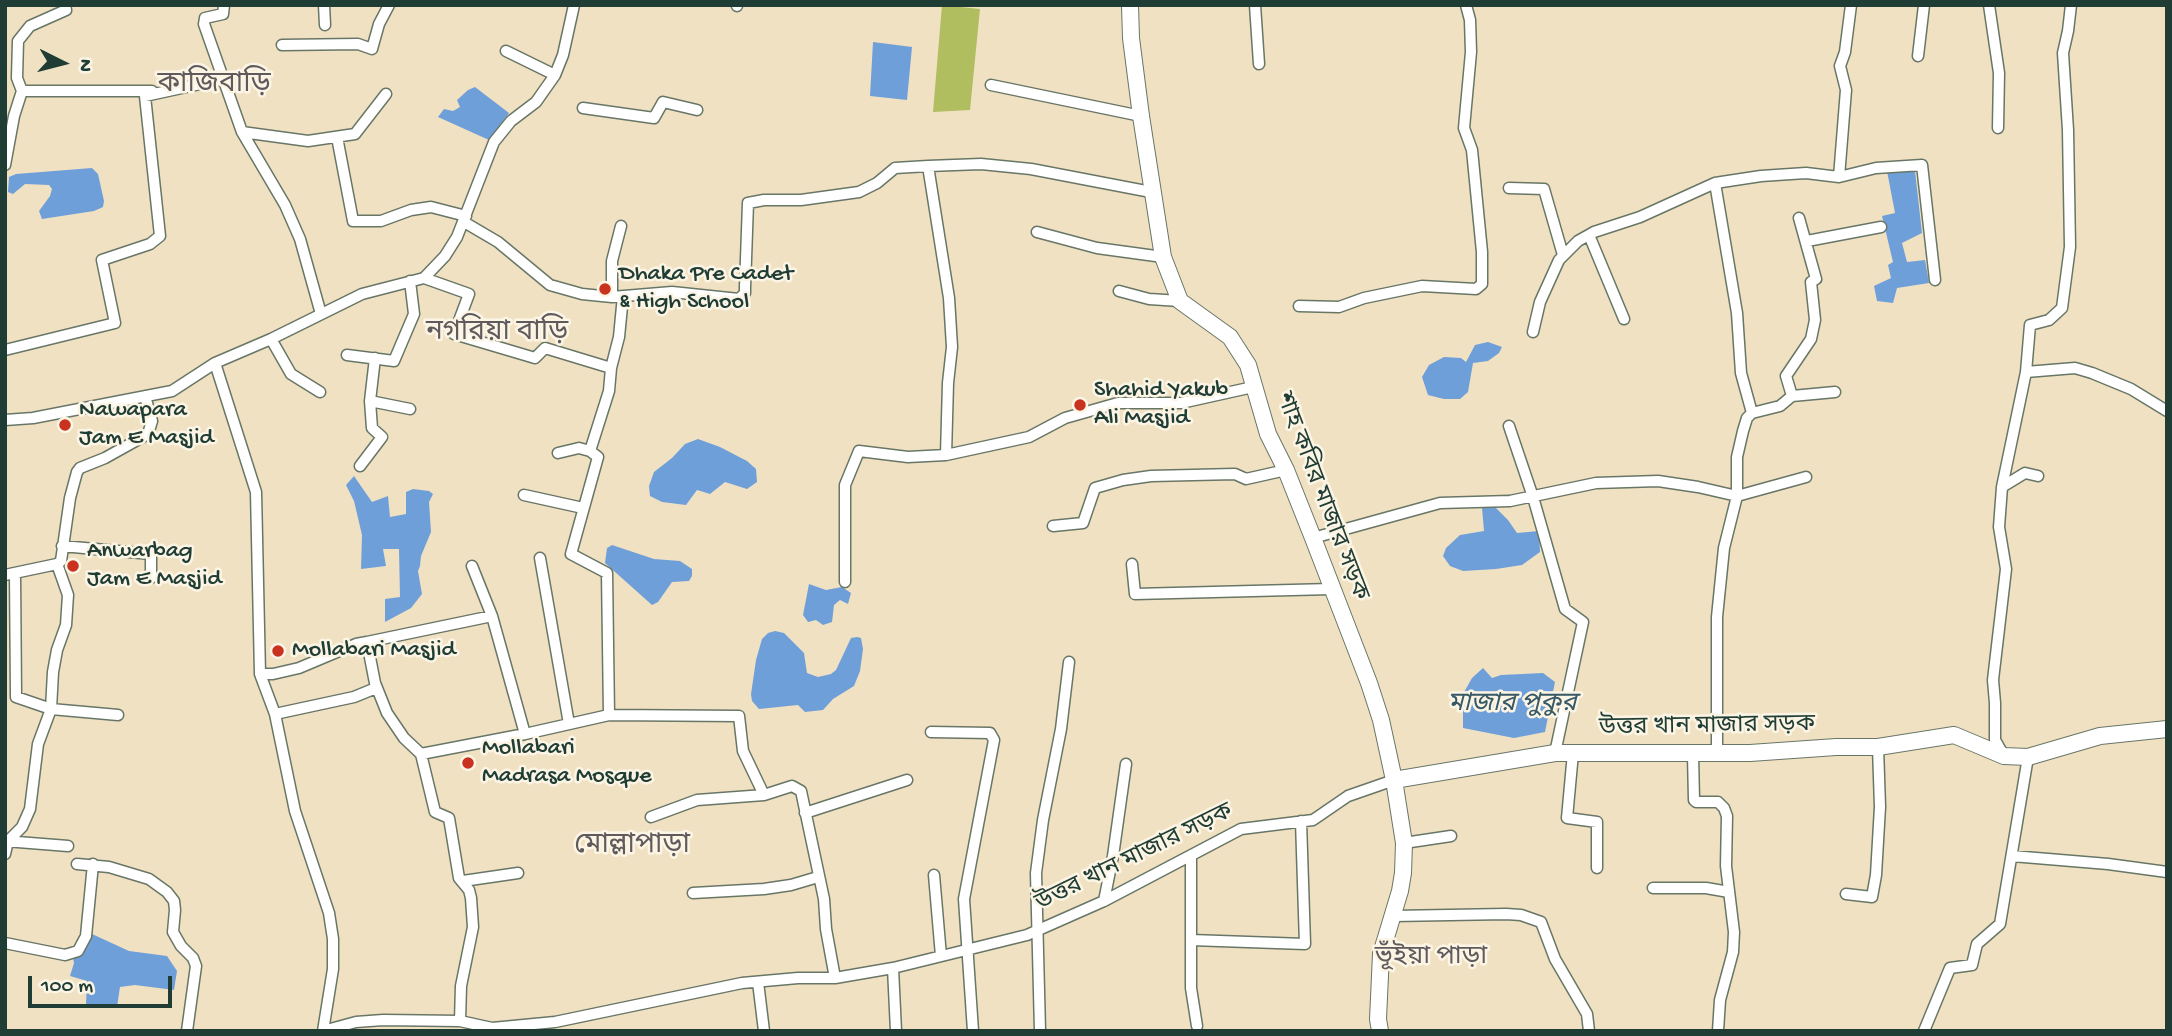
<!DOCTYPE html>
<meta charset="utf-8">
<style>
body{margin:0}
#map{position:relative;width:2172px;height:1036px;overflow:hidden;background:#f1e1c3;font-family:"Gochi Hand",sans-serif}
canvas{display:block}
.frame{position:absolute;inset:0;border:7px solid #1f3d34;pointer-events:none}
.north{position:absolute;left:28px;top:28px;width:70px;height:70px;-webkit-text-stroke:5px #fcf5e5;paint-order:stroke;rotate:96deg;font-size:19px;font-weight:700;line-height:28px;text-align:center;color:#1f3d34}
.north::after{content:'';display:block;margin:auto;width:24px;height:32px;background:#1f3d34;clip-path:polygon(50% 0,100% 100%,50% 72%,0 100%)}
.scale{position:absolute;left:28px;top:976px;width:144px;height:32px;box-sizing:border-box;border:4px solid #1f3d34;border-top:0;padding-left:9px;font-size:21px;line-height:24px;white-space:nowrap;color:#1f3d34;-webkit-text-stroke:5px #fcf5e5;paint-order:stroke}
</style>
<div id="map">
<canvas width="2172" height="1036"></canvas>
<div class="frame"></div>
<div class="north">N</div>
<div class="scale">100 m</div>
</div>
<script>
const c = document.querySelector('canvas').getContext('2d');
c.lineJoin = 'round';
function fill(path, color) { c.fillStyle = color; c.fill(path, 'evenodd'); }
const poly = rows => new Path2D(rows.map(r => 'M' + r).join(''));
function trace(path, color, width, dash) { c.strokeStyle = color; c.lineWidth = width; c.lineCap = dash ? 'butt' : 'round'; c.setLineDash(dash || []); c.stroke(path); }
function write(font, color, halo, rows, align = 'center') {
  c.font = font + ' "Gochi Hand","Noto Sans Bengali",sans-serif'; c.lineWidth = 5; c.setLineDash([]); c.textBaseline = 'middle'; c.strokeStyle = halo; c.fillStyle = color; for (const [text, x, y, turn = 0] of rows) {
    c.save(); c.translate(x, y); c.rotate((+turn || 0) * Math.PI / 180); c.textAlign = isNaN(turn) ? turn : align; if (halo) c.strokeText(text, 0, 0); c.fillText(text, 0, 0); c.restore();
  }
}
const green = poly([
 [942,5,980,9,970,110,933,112]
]);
const water = poly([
 [873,42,912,47,907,100,870,96],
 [475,87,509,113,489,140,438,117,444,109,453,111,460,107,457,100,468,90],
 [92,168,98,174,104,201,103,207,94,211,42,219,39,211,50,196,52,189,49,185,25,184,13,194,8,192,9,177,16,174],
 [1887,171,1915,171,1922,233,1902,243,1907,262,1925,260,1929,283,1897,288,1893,303,1877,301,1874,286,1891,278,1888,265,1893,262,1882,216,1895,213],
 [1488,342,1502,347,1499,353,1488,361,1473,363,1468,392,1460,399,1444,399,1428,395,1422,377,1429,365,1444,357,1461,358,1466,362,1475,345],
 [698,439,720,447,747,461,756,469,757,482,747,489,725,482,710,494,697,490,686,505,662,502,650,496,649,486,654,472,672,458,685,444],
 [354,476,372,502,388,496,390,517,406,514,406,492,413,489,429,491,433,494,429,502,431,532,421,556,420,566,418,571,422,594,411,608,385,622,385,599,400,597,399,549,383,549,386,566,361,569,362,535,354,501,346,485],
 [1482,508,1496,508,1508,520,1517,533,1539,531,1540,552,1522,565,1496,569,1463,571,1450,566,1443,556,1446,548,1460,535,1484,531],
 [612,545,654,559,680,561,692,569,692,576,689,581,672,582,658,602,652,605,605,563,607,548],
 [809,584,826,590,842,587,851,593,848,604,840,600,834,605,832,622,823,625,816,620,808,622,803,615],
 [775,631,784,633,804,653,807,673,818,677,831,674,836,670,851,638,857,637,861,638,863,649,860,671,854,686,833,699,823,710,805,712,798,705,759,709,752,701,751,694,756,660,762,639,768,633],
 [1483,668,1492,678,1501,675,1543,673,1555,682,1545,732,1514,738,1463,728,1463,694,1472,678],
 [92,934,129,951,167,956,177,971,174,990,135,985,120,987,117,1007,86,1004,87,981,70,976,74,963,72,953,86,942]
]);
const street = poly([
 [224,5,223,14,205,18,204,24,242,132,285,205,300,239,321,314],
 [324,5,325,25],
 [1255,5,1259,64],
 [1989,5,1999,73,1998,128],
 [737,6,737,5],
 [282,45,358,44,372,49,379,24,389,5],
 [506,51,555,75],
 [1918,56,1924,5],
 [991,85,1141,116],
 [22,91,152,91],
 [583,108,654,118,663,102,697,110],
 [242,132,308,141,355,134,386,94],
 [337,137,353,221,381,221,411,210,431,207,466,216],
 [5,165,14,116,22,91,17,78,18,41,30,26,66,10,65,5],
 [928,166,981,164,1031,169,1151,192],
 [1839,177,1876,168,1922,165,1935,280],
 [1715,183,1761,176,1806,173,1839,177,1846,90,1840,66,1845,52,1851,5],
 [1509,188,1544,189,1563,255],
 [464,222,498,242,550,285,582,294,612,297,672,292,739,299,745,293,745,287,748,203,764,200,801,200,859,192,877,183,895,168,928,166,949,298,952,347,948,383,946,455],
 [1037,232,1097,248,1163,257],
 [1589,235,1624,319],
 [1807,241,1881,227],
 [424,278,469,294,454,334,535,358,545,348,611,368],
 [1119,291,1149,299,1180,301],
 [612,297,612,261,621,226],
 [1299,306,1339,307,1364,298,1422,286,1476,289,1482,284,1482,252,1472,150,1464,128,1471,52,1470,20,1466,5],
 [1533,332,1540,302,1559,260,1578,241,1594,232,1640,217,1715,183,1737,313,1741,373,1752,413,1747,418,1743,431,1737,457,1737,496,1806,477],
 [271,339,291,374,320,392],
 [5,350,115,323,102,260,150,244,160,236,145,96,223,79],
 [347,355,394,361,414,314,410,281],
 [215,363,256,492,260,674,275,714,295,811,329,913,333,939,333,969,323,1031],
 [2026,372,2075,368,2092,373,2131,389,2167,411],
 [1792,396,1786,376,1811,339,1815,320,1811,282,1816,279,1799,218],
 [370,401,410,409],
 [1752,413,1780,406,1792,396,1835,392],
 [5,420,33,418,172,391,215,363,271,339,362,294,424,278,445,256,457,237,494,142,511,121,536,102,555,75,563,55,574,5],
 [1509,426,1533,497,1565,609,1583,622,1555,753],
 [558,453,579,448,590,451],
 [360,466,382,437,372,428,370,401,375,358],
 [2002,487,2025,473,2038,476],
 [524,495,583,508],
 [1053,526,1083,523,1095,488,1123,480,1151,476,1235,474,1246,479,1286,470],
 [1313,538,1440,503,1510,501,1596,483,1658,481,1698,487,1737,496,1724,548,1717,617,1717,754],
 [62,546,151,554,151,578],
 [540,558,569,724],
 [57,564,68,595,66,625,57,650,53,672,51,709,118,715],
 [1132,564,1135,594,1331,589],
 [472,566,492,616],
 [5,575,57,564,61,561,70,498,77,472,80,468,105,458,148,434,152,421,145,396],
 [845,582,845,485,859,451,908,457,946,455,1029,437,1065,418,1118,403,1181,403,1253,387],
 [367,642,492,616,525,734],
 [260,674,273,674,299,668,356,644,367,642,375,683,387,713,404,738,421,754],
 [275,714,354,697,376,688],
 [609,715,607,573,571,554,598,457,590,451,609,391,611,368,619,337,623,296],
 [931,732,990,733,994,740,964,899,973,1031],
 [1573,753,1567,818,1597,822,1597,868],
 [1693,755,1694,800,1696,802,1718,802,1724,808,1727,816,1726,866,1734,932,1733,952,1720,1000,1718,1031],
 [2004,756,1995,740,1995,703,1993,680,2006,569,1999,527,2002,487,2026,372,2030,325,2049,320,2062,308,2070,247,2068,130,2063,53,2068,31,2071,5],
 [805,813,907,780],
 [651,817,697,800,764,795],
 [5,841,68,846],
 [1404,843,1451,836],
 [5,854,8,841,22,827,30,809,38,744,51,709,16,697,15,573],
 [1191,856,1191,988,1197,1026],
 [2012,856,2108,864,2167,872],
 [77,864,109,867,149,879,167,892,174,901,175,910,173,932,181,946,193,958,196,966,187,1031],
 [934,875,941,956],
 [463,881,518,873],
 [1653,888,1706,888,1729,892],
 [693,893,764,889,791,885,818,877],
 [1846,894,1872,897,1876,875,1880,807,1878,747],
 [1104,901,1113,856,1126,764],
 [1393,916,1506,914,1521,915,1541,922,1555,959,1587,1014,1589,1031],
 [1191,940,1305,944,1301,821],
 [5,943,65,955,78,951,86,936,93,864],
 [893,968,896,1031],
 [758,982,764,1031],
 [460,1021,461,986,473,927,471,898,469,890,459,878,449,818,435,812,421,754,525,734,609,715,739,716,743,751,764,795,792,786,801,791,824,899,826,929,835,978],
 [323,1031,356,1022,383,1020,460,1021,492,1028,555,1022,742,983,798,978,835,978,893,968,1027,935,1104,901,1241,829,1313,820,1348,796,1394,780],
 [1040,1031,1036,873,1043,820,1061,729,1069,662],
 [1924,1031,1950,968,1972,965,1977,944,2000,924,2028,757]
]);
const secondary = poly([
 [1130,5,1131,38,1141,116,1163,257,1180,301,1230,337,1248,365,1268,434,1286,470,1313,538,1369,683,1381,720,1394,780,1404,843,1403,873,1400,891,1381,954,1378,1019,1380,1031],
 [1394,780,1555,753,1750,753,1836,747,1878,747,1954,735,2004,756,2028,757,2100,736,2167,729]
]);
const markers = [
 [605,289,7,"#c8321e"],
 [1080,405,7,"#c8321e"],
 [65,425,7,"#c8321e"],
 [73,566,7,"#c8321e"],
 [278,651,7,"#c8321e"],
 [468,763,7,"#c8321e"]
];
const poiNames = [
 ["Dhaka Pre Cadet",619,275],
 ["& High School",619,303],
 ["Shahid Yakub",1094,391],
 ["Ali Masjid",1094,419],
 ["Nawapara",79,411],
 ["Jam E Masjid",79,439],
 ["Anwarbag",87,552],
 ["Jam E Masjid",87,580],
 ["Mollabari Masjid",292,651],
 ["Mollabari",482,749],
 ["Madrasa Mosque",482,777]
];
const streetNames = [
 ["শাহ কবির মাজার সড়ক",1320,497,69],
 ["উত্তর খান মাজার সড়ক",1707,728,-1],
 ["উত্তর খান মাজার সড়ক",1135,859,-26]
];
const waterNames = [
 ["মাজার পুকুর",1512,706]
];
const neighbourhoodNames = [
 ["ভূঁইয়া পাড়া",1431,959]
];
const quarterNames = [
 ["কাজিবাড়ি",214,87],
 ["নগরিয়া বাড়ি",497,335],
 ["মোল্লাপাড়া",632,848]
];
fill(green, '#b1be60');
fill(water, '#6f9fd9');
trace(street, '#687666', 13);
trace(secondary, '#687666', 18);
trace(street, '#fff', 10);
trace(secondary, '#fff', 16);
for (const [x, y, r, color] of markers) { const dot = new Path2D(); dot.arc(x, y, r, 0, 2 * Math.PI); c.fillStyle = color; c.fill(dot); trace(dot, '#fcf5e5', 2.5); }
write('24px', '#1f3d34', '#fcf5e5', poiNames, 'left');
write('24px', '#1f3d34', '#fcf5e5', streetNames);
write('italic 26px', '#375a66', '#fcf5e5', waterNames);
write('26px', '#5f5b5d', '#fcf5e5', neighbourhoodNames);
write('28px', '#5f5b5d', '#fcf5e5', quarterNames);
</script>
